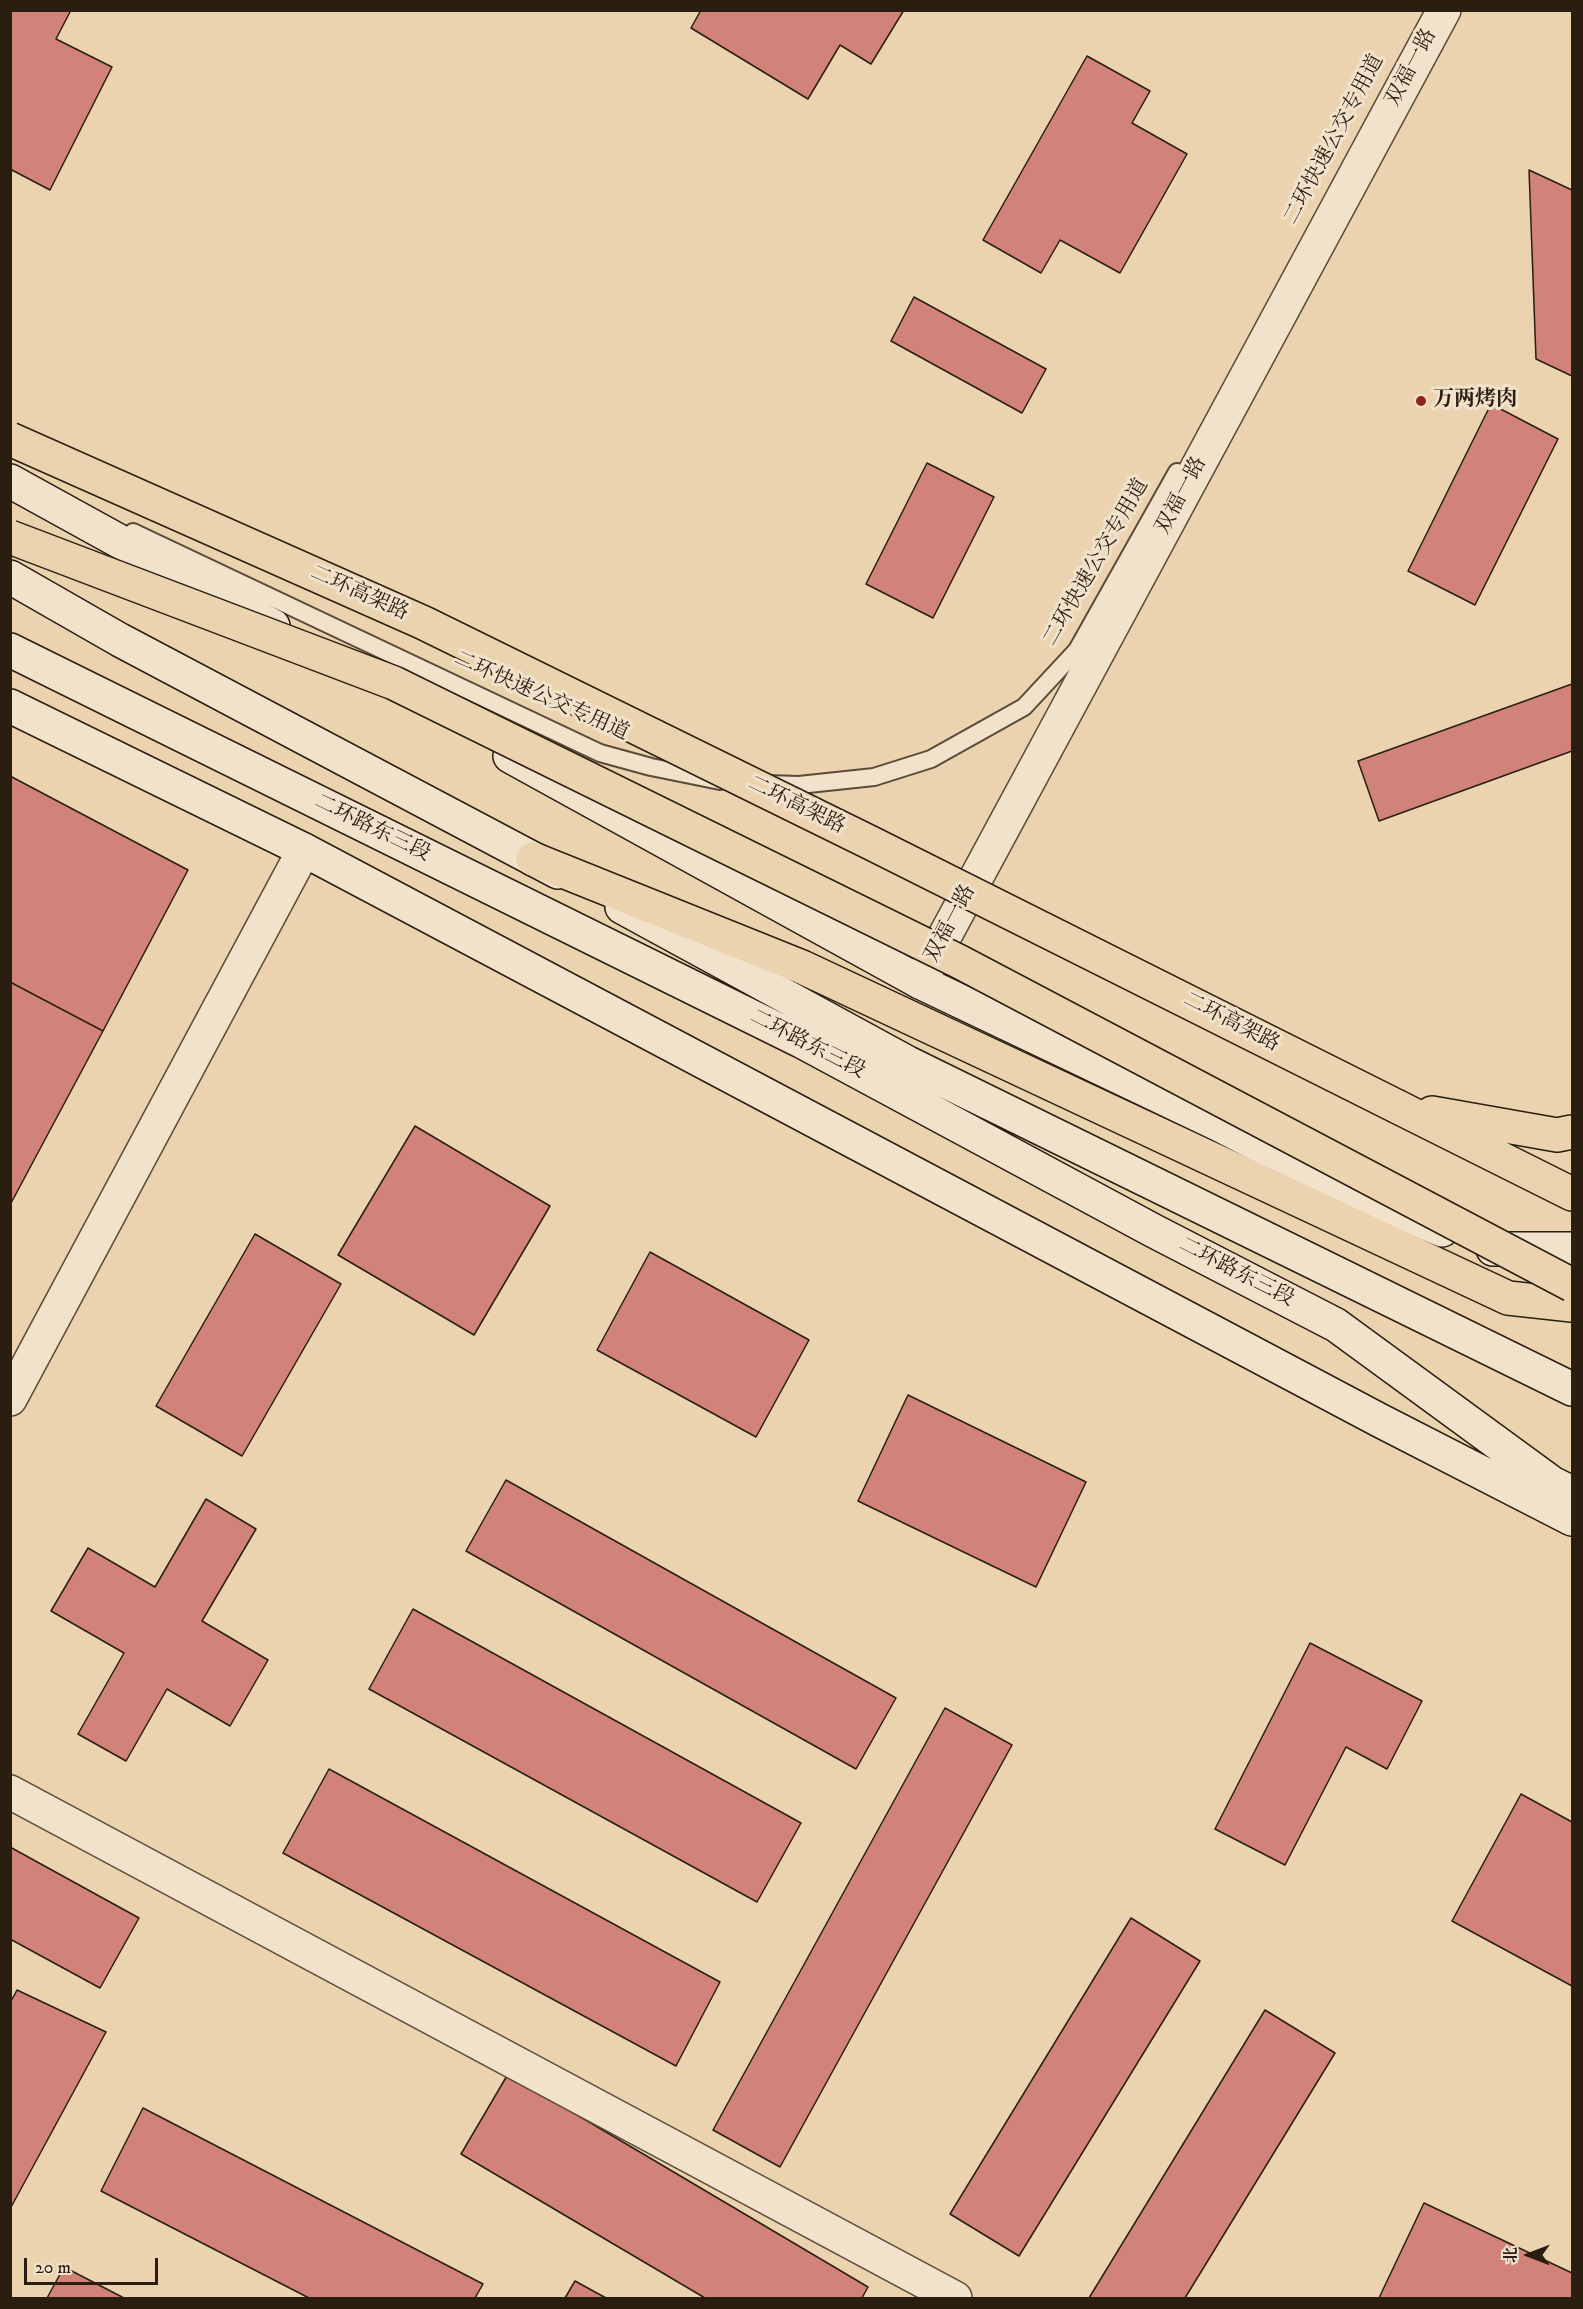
<!DOCTYPE html>
<meta charset="utf-8">
<style>
body{margin:0}
#map{position:relative;width:1583px;height:2309px;overflow:hidden;background:#ebd3af;font-family:"IM FELL DW Pica","Noto Serif SC",serif}
canvas{display:block}
.frame{position:absolute;inset:0;border:12px solid #291e10;pointer-events:none}
.north{position:absolute;left:1499px;top:2225px;width:60px;height:60px;-webkit-text-stroke:4px #f2e2cb;paint-order:stroke;rotate:270deg;font-size:16px;font-weight:700;line-height:24px;text-align:center;color:#291e10}
.north::after{content:'';display:block;margin:auto;width:21px;height:27px;background:#291e10;clip-path:polygon(50% 0,100% 100%,50% 72%,0 100%)}
.scale{position:absolute;left:24px;top:2258px;width:134px;height:27px;box-sizing:border-box;border:3px solid #291e10;border-top:0;padding-left:8px;font-size:18px;line-height:21px;white-space:nowrap;color:#291e10;-webkit-text-stroke:4px #f2e2cb;paint-order:stroke}
</style>
<div id="map">
<canvas width="1583" height="2309"></canvas>
<div class="frame"></div>
<div class="north">北</div>
<div class="scale">20 m</div>
</div>
<script>
const c = document.querySelector('canvas').getContext('2d');
c.lineJoin = 'round';
function fill(path, color) { c.fillStyle = color; c.fill(path, 'evenodd'); }
const poly = rows => new Path2D(rows.map(r => 'M' + r).join(''));
function trace(path, color, width, dash) { c.strokeStyle = color; c.lineWidth = width; c.lineCap = dash ? 'butt' : 'round'; c.setLineDash(dash || []); c.stroke(path); }
function write(font, color, halo, rows, align = 'center') {
  c.font = font + ' "IM FELL DW Pica","Noto Serif SC",serif'; c.lineWidth = 6; c.setLineDash([]); c.textBaseline = 'middle'; c.strokeStyle = halo; c.fillStyle = color; for (const [text, x, y, turn = 0] of rows) {
    c.save(); c.translate(x, y); c.rotate((+turn || 0) * Math.PI / 180); c.textAlign = isNaN(turn) ? turn : align; if (halo) c.strokeText(text, 0, 0); c.fillText(text, 0, 0); c.restore();
  }
}
const building = poly([
 [10,10,71,10,56,39,112,67,50,190,10,169,10,10],
 [701,10,904,10,871,64,840,45,808,99,691,28,701,10],
 [1087,56,1150,91,1132,123,1187,154,1120,273,1060,240,1041,273,983,240,1087,56],
 [1529,170,1572,190,1572,376,1536,359,1529,170],
 [914,297,1046,369,1022,413,891,341,914,297],
 [1491,404,1558,439,1475,605,1408,571,1491,404],
 [927,463,994,497,933,618,866,584,927,463],
 [1572,684,1572,751,1379,821,1358,761,1572,684],
 [10,776,188,870,103,1031,10,982,10,776],
 [10,982,103,1031,10,1205,10,982],
 [415,1126,550,1206,474,1335,338,1255,415,1126],
 [255,1234,341,1284,242,1456,156,1406,255,1234],
 [650,1252,809,1340,756,1437,597,1350,650,1252],
 [908,1395,1086,1482,1036,1587,858,1501,908,1395],
 [506,1480,896,1698,856,1769,466,1551,506,1480],
 [206,1499,256,1529,202,1621,268,1660,230,1726,167,1689,126,1761,78,1734,124,1653,51,1611,88,1548,155,1587,206,1499],
 [413,1609,801,1823,757,1902,369,1689,413,1609],
 [1310,1643,1422,1701,1387,1769,1346,1747,1285,1865,1215,1829,1310,1643],
 [945,1708,1012,1745,780,2167,713,2130,945,1708],
 [329,1769,720,1982,676,2066,283,1853,329,1769],
 [1521,1794,1572,1822,1572,1986,1452,1921,1521,1794],
 [10,1847,139,1918,100,1988,10,1939,10,1847],
 [1131,1918,1200,1961,1019,2256,950,2214,1131,1918],
 [17,1990,106,2032,10,2209,10,2003,17,1990],
 [1265,2010,1335,2053,1185,2298,1089,2298,1265,2010],
 [508,2074,868,2287,862,2298,705,2298,461,2154,508,2074],
 [143,2108,483,2284,475,2298,309,2298,101,2191,143,2108],
 [1424,2203,1572,2273,1572,2298,1379,2298,1424,2203],
 [64,2267,124,2298,47,2298,64,2267],
 [575,2281,606,2298,565,2298,575,2281]
]);
const lane = poly([
 [133,532,600,753,651,767,720,781],
 [767,784,799,785,874,777,931,759,1024,707,1077,650,1177,472]
]);
const street = poly([
 [920,982,1444,10],
 [10,1399,304,850],
 [10,1792,955,2298]
]);
const secondary = poly([
 [10,481,273,626],
 [10,577,120,640,558,872],
 [10,650,801,1041,1154,1231,1336,1325,1552,1483,1572,1493],
 [10,706,304,850,1379,1420,1572,1519],
 [510,756,920,982,1220,1125,1347,1191,1442,1230],
 [622,907,908,1063,1572,1389],
 [1493,1249,1572,1249]
]);
const highway = poly([
 [533,859,802,967,1508,1298,1572,1305],
 [1398,1107,1572,1194],
 [1432,1113,1557,1135,1572,1132]
]);
const highwayBridge = poly([
 [10,439,424,623,871,843,1398,1107],
 [10,537,394,683,960,962,1572,1285]
]);
const markers = [
 [1421,401,6,"#8f2418"]
];
const streetNames = [
 ["双福一路",1412,68,-62],
 ["二环快速公交专用道",1335,140,-62],
 ["双福一路",1182,496,-62],
 ["二环快速公交专用道",1097,563,-60],
 ["二环高架路",359,594,24],
 ["二环快速公交专用道",541,697,24],
 ["二环高架路",796,806,26],
 ["二环路东三段",372,829,26],
 ["双福一路",951,924,-62],
 ["二环高架路",1231,1023,27],
 ["二环路东三段",807,1045,27],
 ["二环路东三段",1236,1273,27]
];
const poiNames = [
 ["万两烤肉",1433,401]
];
fill(building, '#d28379');
trace(building, '#291e10', 1.5);
trace(lane, '#5a4b38', 20);
trace(street, '#5a4b38', 36);
trace(secondary, '#291e10', 36);
trace(highway, '#291e10', 36);
trace(lane, '#f2e2cb', 16);
trace(street, '#f2e2cb', 33);
trace(secondary, '#f2e2cb', 33);
trace(highway, '#ebd3af', 33);
trace(highwayBridge, '#291e10', 36, []);
trace(highwayBridge, '#ebd3af', 33);
for (const [x, y, r, color] of markers) { const dot = new Path2D(); dot.arc(x, y, r, 0, 2 * Math.PI); c.fillStyle = color; c.fill(dot); trace(dot, '#f2e2cb', 2); }
write('21px', '#291e10', '#f2e2cb', streetNames);
write('bold 21px', '#291e10', '#f2e2cb', poiNames, 'left');
</script>
